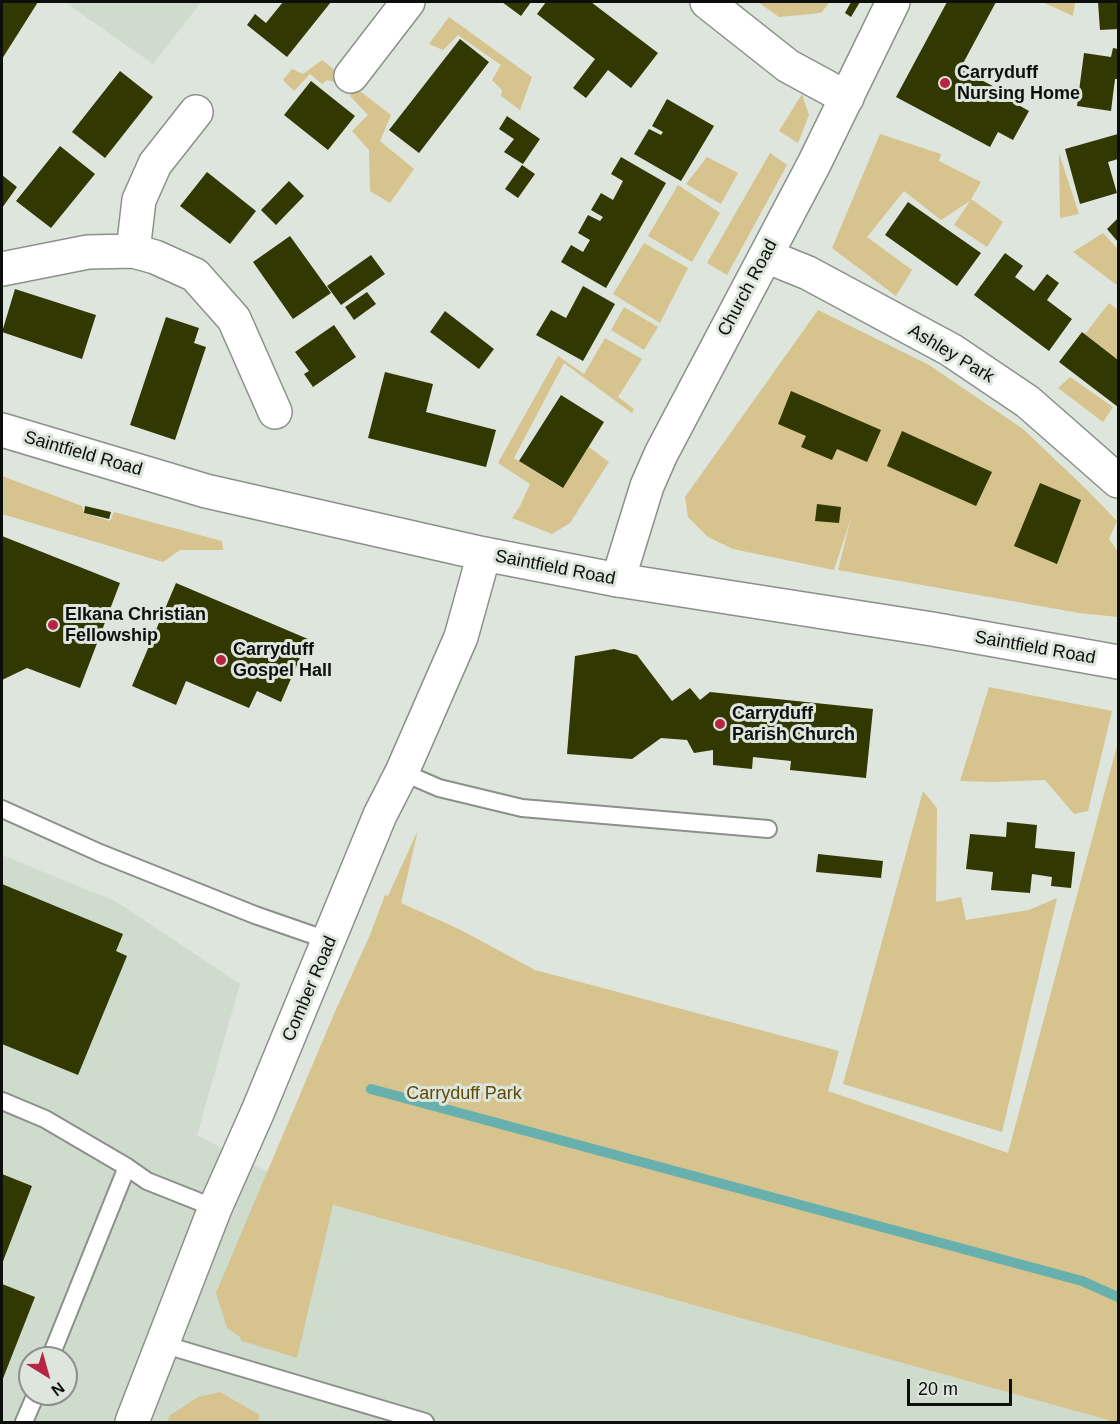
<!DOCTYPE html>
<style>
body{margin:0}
#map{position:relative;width:1120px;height:1424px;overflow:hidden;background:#dee5dd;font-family:Arial,sans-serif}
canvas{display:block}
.frame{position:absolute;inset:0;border:3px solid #0d0f0d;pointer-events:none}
.north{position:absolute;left:18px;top:1346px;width:60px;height:60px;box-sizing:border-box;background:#dee5dd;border:2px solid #8a8f8a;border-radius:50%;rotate:143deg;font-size:16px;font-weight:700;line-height:24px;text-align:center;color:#0d0f0d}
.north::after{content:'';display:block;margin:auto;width:21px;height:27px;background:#b62542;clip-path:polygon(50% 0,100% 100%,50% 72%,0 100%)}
.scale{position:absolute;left:907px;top:1379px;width:105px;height:27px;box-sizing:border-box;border:3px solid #0d0f0d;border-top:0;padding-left:8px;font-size:18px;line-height:21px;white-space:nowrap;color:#0d0f0d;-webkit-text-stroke:4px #dee5dd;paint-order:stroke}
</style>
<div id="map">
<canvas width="1120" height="1424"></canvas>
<div class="frame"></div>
<div class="north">N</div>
<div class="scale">20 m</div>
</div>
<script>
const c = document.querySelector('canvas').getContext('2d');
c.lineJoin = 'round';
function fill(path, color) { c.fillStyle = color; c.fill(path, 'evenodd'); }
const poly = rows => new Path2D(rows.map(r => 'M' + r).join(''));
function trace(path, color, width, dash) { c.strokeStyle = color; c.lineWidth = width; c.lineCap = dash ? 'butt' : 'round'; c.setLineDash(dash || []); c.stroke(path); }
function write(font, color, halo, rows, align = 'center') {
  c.font = font + ' Arial,sans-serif'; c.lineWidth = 6; c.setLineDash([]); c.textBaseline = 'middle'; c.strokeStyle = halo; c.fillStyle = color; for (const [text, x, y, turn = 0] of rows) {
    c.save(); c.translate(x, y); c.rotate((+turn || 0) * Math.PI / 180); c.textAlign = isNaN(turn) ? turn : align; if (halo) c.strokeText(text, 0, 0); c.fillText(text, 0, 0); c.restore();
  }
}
const built = poly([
 [65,2,201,2,153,64],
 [2,855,115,901,240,984,197,1135,328,1204,1108,1420,1107,1422,2,1422],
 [30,1358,66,1358,66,1394,30,1394]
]);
const green = poly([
 [758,2,830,2,821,13,779,17],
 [1042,2,1077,2,1075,3,1073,16],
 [449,17,532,77,520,110,501,96,502,90,492,80,501,65,458,35,443,50,429,44],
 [322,60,343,77,337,83,327,80,322,84,310,74,294,91,283,80,292,69,303,74],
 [356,88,391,115,380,141,414,169,390,203,370,191,369,150,352,131,368,115,350,96],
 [802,94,809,115,798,143,779,131],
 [880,134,941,154,939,161,981,182,971,199,1003,222,987,247,954,225,970,201,941,220,904,191,867,237,912,270,896,296,832,248],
 [770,153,787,165,727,275,707,263],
 [1059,153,1079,214,1060,218],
 [707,157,738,173,721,204,686,184],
 [678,185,720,213,692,262,648,236],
 [1103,233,1118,249,1118,286,1073,252],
 [644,243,688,268,660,323,613,294],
 [1109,303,1118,310,1118,360,1085,334],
 [624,307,658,327,644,350,611,330],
 [818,310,929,365,1023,429,1086,489,1117,521,1109,539,1118,552,1118,617,1079,613,838,570,851,518,834,570,733,549,708,537,688,517,685,497],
 [605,338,642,359,618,397,634,409,632,413,564,363,514,458,562,488,589,447,609,462,570,523,552,534,512,518,520,506,530,484,498,463,558,356,584,374],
 [1070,377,1113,407,1103,422,1058,388],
 [2,476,82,506,84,513,110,521,114,512,222,541,223,550,180,550,163,562,2,514],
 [989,687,1112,711,1088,811,1074,814,1045,780,993,782,960,781],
 [1118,742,1118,1422,1107,1422,1108,1420,333,1205,297,1358,242,1341,239,1336,227,1328,216,1293,334,1014,370,935,385,895,388,896,418,830,401,903,459,929,535,970,839,1051,828,1091,1008,1153],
 [923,791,937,808,936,902,961,897,966,920,1029,910,1057,898,1002,1132,843,1084],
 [220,1392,260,1415,258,1422,167,1422,169,1416,198,1397]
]);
const stream = poly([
 [371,1089,1082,1281,1118,1297]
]);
const building = poly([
 [2,2,38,2,2,59],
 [283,2,331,2,287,57,247,25,255,14,266,23],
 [502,2,531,2,521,16],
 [546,2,591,2,658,53,631,88,608,70,586,98,573,88,595,59,537,14],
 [851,2,860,2,851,17,845,13],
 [947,2,996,2,960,69,1016,98,1013,102,1029,111,1013,140,998,132,990,147,896,97],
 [1098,2,1118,2,1118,29,1100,30],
 [460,39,489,62,419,153,389,130],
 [1113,48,1118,49,1118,79,1115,79,1111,111,1077,106,1084,53,1111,57],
 [120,71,153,97,105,158,72,132],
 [311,81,355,116,328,150,284,115],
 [667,99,714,126,681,181,634,154,649,129,661,135,663,132,652,126],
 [507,116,540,139,523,164,504,152,514,139,499,129],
 [1118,134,1118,159,1108,162,1117,193,1080,204,1065,149],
 [60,146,95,174,51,228,16,201],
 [621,157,666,183,606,288,561,262,571,245,583,252,590,240,578,233,588,215,600,221,603,217,591,210,601,193,613,200,623,181,611,174],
 [522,165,535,174,518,198,505,189],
 [207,172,256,211,230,244,180,206],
 [2,175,17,187,2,208],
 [289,181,304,196,276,225,261,210],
 [908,202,981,253,957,286,885,235],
 [1118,218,1118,242,1107,229],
 [290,236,331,293,293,319,253,262],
 [1005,253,1023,266,1015,277,1034,291,1047,274,1059,283,1047,300,1072,319,1049,351,974,295],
 [371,255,385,274,341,305,327,286],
 [583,286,615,304,583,361,536,335,551,310,566,318],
 [15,289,96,315,82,359,2,332],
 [367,292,376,304,354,320,345,307],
 [445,311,494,349,479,369,430,332],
 [166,317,199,328,194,343,206,347,175,440,130,425],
 [334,325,356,357,313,387,304,374,309,371,295,352],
 [1082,332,1118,360,1118,407,1059,362],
 [385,372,433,384,426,412,496,430,486,467,368,438],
 [791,391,881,430,867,462,837,449,832,460,801,447,806,436,778,424],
 [561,395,604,422,563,488,519,461],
 [902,431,992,472,976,506,887,466],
 [1040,483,1081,500,1057,564,1014,546],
 [817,504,841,507,839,523,815,521],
 [85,506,111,512,109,519,84,513],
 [2,536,120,583,80,688,27,668,2,680],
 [176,583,308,639,281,702,257,691,249,708,186,681,176,705,132,686],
 [614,649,637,655,672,701,690,688,700,700,710,692,873,709,866,778,790,770,791,761,753,757,752,769,713,765,713,750,694,753,687,740,661,738,632,759,567,754,575,656],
 [1007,822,1037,825,1035,848,1075,852,1071,888,1051,886,1052,877,1032,874,1030,893,991,890,993,872,966,869,970,834,1006,837],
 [818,854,883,861,881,878,816,872],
 [2,884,123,934,116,951,127,956,78,1075,2,1044],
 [2,1174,32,1186,2,1264],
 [2,1284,35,1297,2,1381]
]);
const service = poly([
 [402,772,439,788,522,808,768,829],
 [2,809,100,853,255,915,330,941],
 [2,1101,45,1119,127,1167,147,1181,215,1208],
 [162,1344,425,1422],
 [50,1358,127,1167],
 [24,1422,36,1394]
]);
const minor = poly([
 [707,2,788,66,847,98],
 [351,76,408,2],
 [133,251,139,200,155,164,196,112],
 [766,256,808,273,951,350,1028,402,1118,481],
 [2,269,88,252,133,251,155,257,195,275,234,319,275,412]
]);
const secondary = poly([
 [618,580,647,486,661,454,814,164,893,2],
 [132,1422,215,1208,258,1111,380,815,402,772,461,637,484,554]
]);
const trunk = poly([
 [2,430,206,491,484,554,618,580,932,629,1118,662]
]);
const markers = [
 [945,83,6,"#b62542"],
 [53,625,6,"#b62542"],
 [221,660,6,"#b62542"],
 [720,724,6,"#b62542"]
];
const poiNames = [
 ["Carryduff",957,73],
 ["Nursing Home",957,94],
 ["Elkana Christian",65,615],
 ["Fellowship",65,636],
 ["Carryduff",233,650],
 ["Gospel Hall",233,671],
 ["Carryduff",732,714],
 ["Parish Church",732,735]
];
const streetNames = [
 ["Church Road",748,288,-62],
 ["Ashley Park",951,354,31],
 ["Saintfield Road",83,454,16],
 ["Saintfield Road",555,568,11],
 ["Saintfield Road",1035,648,10],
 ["Comber Road",310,989,-67]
];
const parkNames = [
 ["Carryduff Park",464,1094]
];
fill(built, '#cfdbcd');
fill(green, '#d6c38d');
trace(stream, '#67b0ae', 10);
fill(building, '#323801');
trace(service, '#8b918a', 20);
trace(minor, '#8b918a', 36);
trace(secondary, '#8b918a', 36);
trace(trunk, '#8b918a', 36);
trace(service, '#fff', 16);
trace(minor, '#fff', 33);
trace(secondary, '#fff', 33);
trace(trunk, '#fff', 33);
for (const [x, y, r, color] of markers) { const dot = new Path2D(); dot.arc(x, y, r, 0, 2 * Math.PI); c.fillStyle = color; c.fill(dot); trace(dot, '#dee5dd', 2); }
write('bold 18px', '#0d0f0d', '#dee5dd', poiNames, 'left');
write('18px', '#0d0f0d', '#dee5dd', streetNames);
write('18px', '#5e4b07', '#dee5dd', parkNames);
</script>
